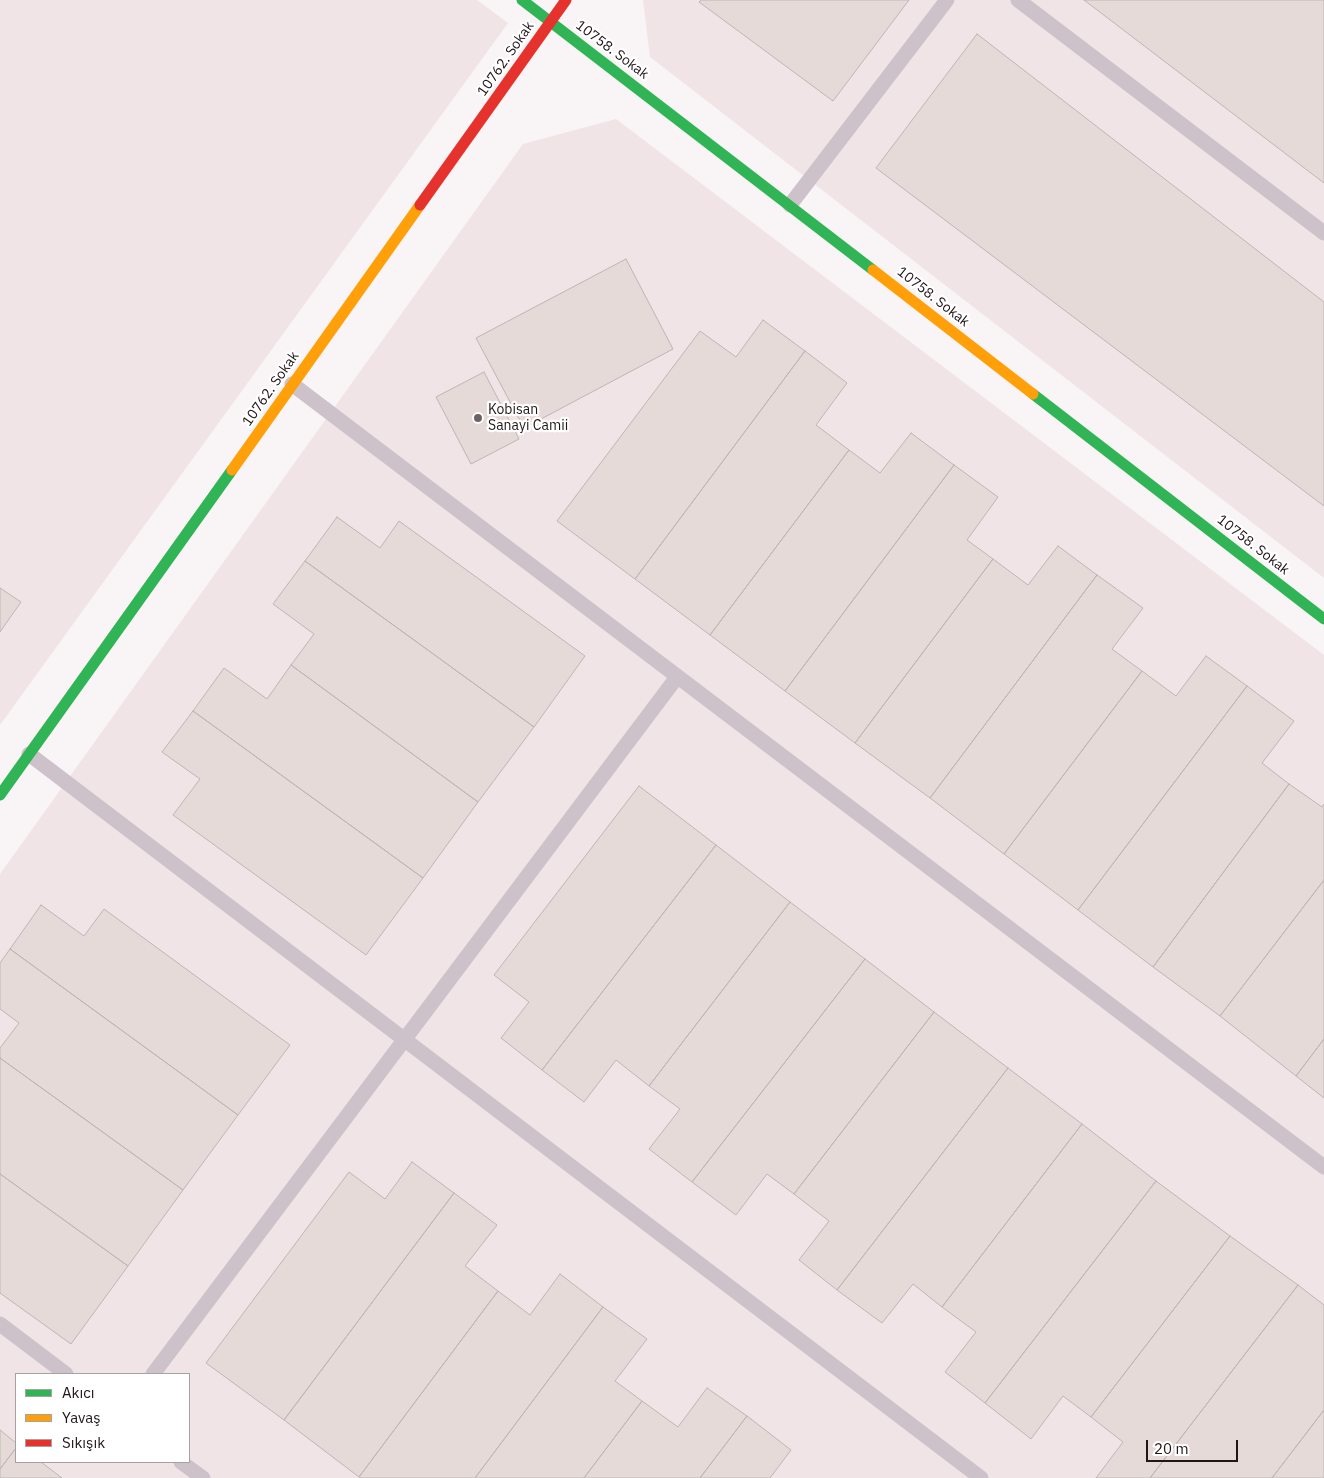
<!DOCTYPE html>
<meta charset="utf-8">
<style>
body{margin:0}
#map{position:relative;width:1324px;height:1478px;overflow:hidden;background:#f9f4f5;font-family:"IBM Plex Sans",sans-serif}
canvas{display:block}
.legend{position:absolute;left:15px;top:1373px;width:175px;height:90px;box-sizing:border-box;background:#fff;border:1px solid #a6a1a2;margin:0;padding:6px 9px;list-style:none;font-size:15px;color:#211517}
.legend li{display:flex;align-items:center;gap:10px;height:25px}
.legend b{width:25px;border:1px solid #a6a1a2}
.scale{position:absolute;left:1146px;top:1440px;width:92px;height:22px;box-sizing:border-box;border:2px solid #211517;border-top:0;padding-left:6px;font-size:15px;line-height:18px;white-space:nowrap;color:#211517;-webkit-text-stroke:4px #fff;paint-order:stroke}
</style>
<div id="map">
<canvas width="1324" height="1478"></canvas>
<ul class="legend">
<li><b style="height:6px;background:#30b455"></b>Akıcı</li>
<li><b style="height:6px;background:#ff9f0a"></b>Yavaş</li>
<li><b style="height:6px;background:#e5322d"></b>Sıkışık</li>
</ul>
<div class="scale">20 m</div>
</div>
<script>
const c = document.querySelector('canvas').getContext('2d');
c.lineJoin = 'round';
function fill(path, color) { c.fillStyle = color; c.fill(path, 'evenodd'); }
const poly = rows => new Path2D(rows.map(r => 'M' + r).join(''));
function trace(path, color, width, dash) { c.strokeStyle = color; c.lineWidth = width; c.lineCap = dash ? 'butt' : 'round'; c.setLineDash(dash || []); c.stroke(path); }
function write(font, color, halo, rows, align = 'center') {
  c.font = font + ' "IBM Plex Sans",sans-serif'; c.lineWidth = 4.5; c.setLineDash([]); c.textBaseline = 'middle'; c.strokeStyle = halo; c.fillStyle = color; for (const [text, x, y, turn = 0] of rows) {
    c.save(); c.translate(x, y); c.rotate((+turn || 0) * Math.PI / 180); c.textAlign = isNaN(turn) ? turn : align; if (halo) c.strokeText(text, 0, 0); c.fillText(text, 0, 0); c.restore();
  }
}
const built = poly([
 [0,0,477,0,508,23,0,725],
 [643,0,1324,0,1324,578,650,57],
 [616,119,1324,655,1324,1478,0,1478,0,874,523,144],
 [16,1374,189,1374,189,1462,16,1462]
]);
const building = poly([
 [701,0,909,0,833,101,699,2,701,0],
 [1084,0,1324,0,1324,183,1084,0],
 [977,34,1324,302,1324,506,876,168,977,34],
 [626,259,673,349,524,428,476,338,626,259],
 [763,320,805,351,635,579,557,521,700,331,736,357,763,320],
 [805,351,847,383,816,425,849,450,710,635,635,579,805,351],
 [484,372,519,439,471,464,436,397,484,372],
 [911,433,954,465,785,691,710,635,849,450,880,473,911,433],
 [954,465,998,497,967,540,993,559,855,743,785,691,954,465],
 [337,517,380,548,399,521,585,656,534,727,305,561,337,517],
 [1058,546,1097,575,930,798,855,743,993,559,1028,585,1058,546],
 [305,561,534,727,478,802,291,665,314,634,273,604,305,561],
 [1097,575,1143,608,1112,649,1142,671,1004,854,930,798,1097,575],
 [0,588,21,602,0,632,0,588],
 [1206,656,1247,686,1078,910,1004,854,1142,671,1176,696,1206,656],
 [291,665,478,802,423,878,193,711,224,668,267,699,291,665],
 [1247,686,1294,721,1262,763,1289,784,1153,967,1078,910,1247,686],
 [193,711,423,878,366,955,173,815,200,779,162,752,193,711],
 [1289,784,1322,807,1324,804,1324,880,1220,1016,1153,967,1289,784],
 [639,786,716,845,542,1070,501,1038,529,1002,494,975,639,786],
 [716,845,790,902,649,1086,616,1060,584,1102,542,1070,716,845],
 [1324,880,1324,1039,1296,1076,1220,1016,1324,880],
 [790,902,865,959,692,1182,649,1149,680,1109,649,1086,790,902],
 [41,905,84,936,104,909,290,1045,238,1115,10,949,41,905],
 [10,949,238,1115,183,1190,0,1058,0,1048,19,1023,0,1009,0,963,10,949],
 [865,959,934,1012,794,1194,767,1174,736,1215,692,1182,865,959],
 [934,1012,1008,1068,837,1290,799,1260,829,1221,794,1194,934,1012],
 [1324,1039,1324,1098,1296,1076,1324,1039],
 [0,1058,183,1190,128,1266,0,1174,0,1058],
 [1008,1068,1082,1124,942,1307,913,1284,882,1323,837,1290,1008,1068],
 [1082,1124,1156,1181,985,1403,945,1372,976,1332,942,1307,1082,1124],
 [412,1162,454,1193,284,1420,206,1363,349,1172,385,1199,412,1162],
 [0,1174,128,1266,71,1344,0,1293,0,1174],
 [1156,1181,1230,1236,1091,1417,1063,1396,1031,1439,985,1403,1156,1181],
 [454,1193,497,1225,465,1266,498,1291,359,1477,284,1420,454,1193],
 [1230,1236,1298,1285,1150,1478,1096,1478,1123,1442,1091,1417,1230,1236],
 [560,1274,603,1307,475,1478,361,1478,359,1477,498,1291,530,1315,560,1274],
 [1298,1285,1324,1305,1324,1410,1272,1478,1150,1478,1298,1285],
 [603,1307,647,1339,615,1381,642,1401,584,1478,475,1478,603,1307],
 [707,1388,747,1416,700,1478,584,1478,642,1401,678,1427,707,1388],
 [1324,1410,1324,1478,1272,1478,1324,1410],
 [747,1416,791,1450,770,1478,700,1478,747,1416],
 [0,1430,16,1443,16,1448,0,1469,0,1430],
 [16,1448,16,1462,41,1462,62,1478,0,1478,0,1469,16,1448]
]);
const lane = poly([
 [1018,0,1324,233],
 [790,205,947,0],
 [292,384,1324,1167],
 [29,754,981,1478],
 [0,1324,66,1374],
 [153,1374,677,677],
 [181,1462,203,1478]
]);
const fast = poly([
 [522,0,873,270],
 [1033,394,1324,619],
 [0,795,232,470]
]);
const slow = poly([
 [873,270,1033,394],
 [232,470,420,205]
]);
const jam = poly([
 [420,205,566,0]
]);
const markers = [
 [478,418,5,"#6d6365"]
];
const streetNames = [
 ["10758. Sokak",612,50,37],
 ["10762. Sokak",506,59,-55],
 ["10758. Sokak",933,297,38],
 ["10762. Sokak",271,389,-55],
 ["10758. Sokak",1253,545,38]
];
const poiNames = [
 ["Kobisan",488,410],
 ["Sanayi Camii",488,426]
];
fill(built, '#f1e4e7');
fill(building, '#e5dad8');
trace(building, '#beb6b5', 1);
trace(lane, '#cec2ca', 15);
trace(fast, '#30b455', 11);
trace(slow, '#ff9f0a', 11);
trace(jam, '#e5322d', 11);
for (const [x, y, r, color] of markers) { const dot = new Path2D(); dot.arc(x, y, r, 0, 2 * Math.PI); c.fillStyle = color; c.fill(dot); trace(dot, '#fff', 2); }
write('14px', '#211517', '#fff', streetNames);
write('14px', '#211517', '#fff', poiNames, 'left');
</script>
